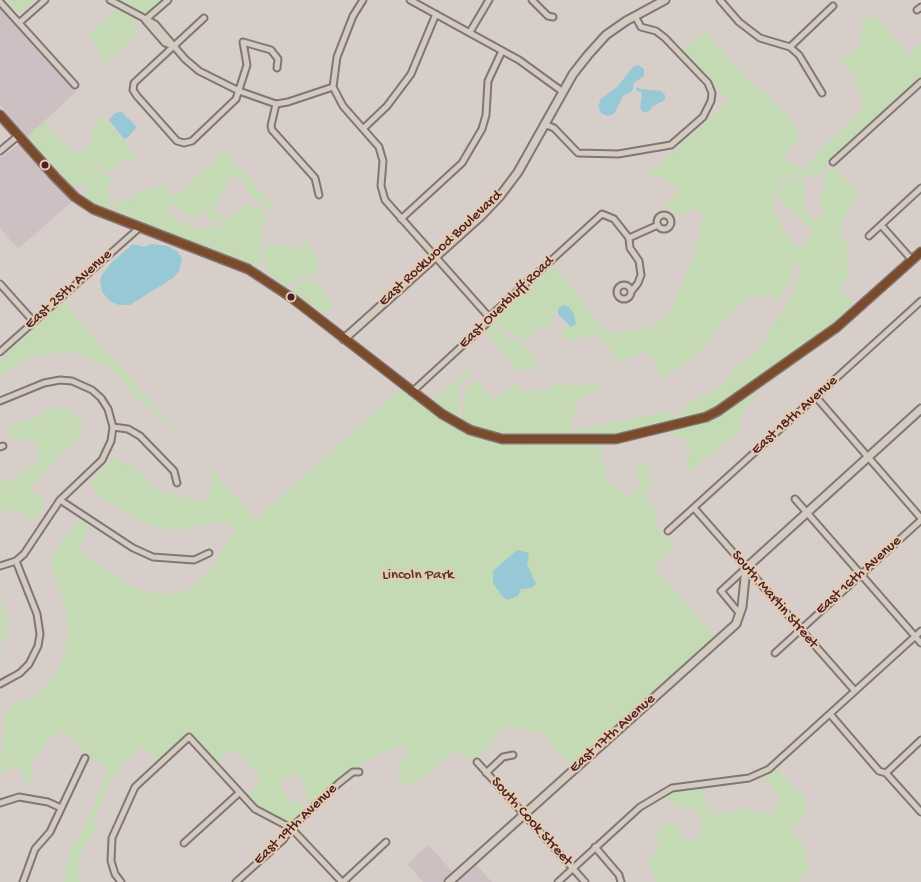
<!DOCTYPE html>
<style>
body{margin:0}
canvas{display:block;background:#d7cec9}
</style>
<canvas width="921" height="882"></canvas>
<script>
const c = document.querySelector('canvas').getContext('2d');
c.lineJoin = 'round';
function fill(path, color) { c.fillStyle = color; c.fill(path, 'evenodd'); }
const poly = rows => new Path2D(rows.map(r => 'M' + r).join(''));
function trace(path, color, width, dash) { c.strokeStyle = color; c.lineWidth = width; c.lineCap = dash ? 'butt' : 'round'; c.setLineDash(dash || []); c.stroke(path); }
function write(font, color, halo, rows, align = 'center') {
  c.font = font + ' "Gochi Hand",sans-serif'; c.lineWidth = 4; c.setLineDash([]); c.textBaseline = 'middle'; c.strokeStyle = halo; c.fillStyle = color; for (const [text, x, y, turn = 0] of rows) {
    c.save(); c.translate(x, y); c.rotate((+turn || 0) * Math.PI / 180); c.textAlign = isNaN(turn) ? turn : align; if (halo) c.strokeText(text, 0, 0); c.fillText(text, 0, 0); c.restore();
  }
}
const built = poly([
 [0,7,76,92,27,137,0,105],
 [19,144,74,200,18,249,0,228,0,158],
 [428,845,454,873,445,882,423,882,407,864],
 [475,863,492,882,458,882,466,872]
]);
const green = poly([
 [6,0,35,0,36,1,20,14],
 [120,0,162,0,162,1,145,14],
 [118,8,135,19,135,27,139,33,104,65,99,50,88,36],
 [869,16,880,19,907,54,921,42,921,78,814,177,795,174,781,181,776,187,773,207,781,227,792,243,803,245,814,233,794,211,789,210,777,198,780,186,795,178,804,179,806,185,803,203,813,221,823,218,819,199,824,190,824,174,833,165,858,194,844,217,840,233,850,244,845,252,849,272,841,288,856,307,717,407,706,412,683,420,645,429,603,435,578,435,576,430,646,415,652,416,669,411,678,416,692,401,718,388,732,374,735,366,749,359,768,339,770,327,785,310,797,281,800,269,797,257,790,281,777,301,768,293,765,296,747,298,716,329,708,343,685,365,661,379,656,359,644,352,617,363,610,347,596,335,567,341,561,330,567,324,571,327,558,308,549,329,538,327,528,341,503,330,494,320,554,267,582,300,600,326,611,334,652,326,660,322,672,307,691,262,704,216,700,210,694,209,673,217,669,212,667,204,677,193,675,186,666,178,647,175,729,101,683,51,705,31,755,87,758,85,792,121,799,132,797,141,789,149,785,158,801,169,807,168,818,151,862,110,863,102,855,85,855,75,840,61,860,44,863,21],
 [102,116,137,156,131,162,123,159,110,171,100,164,90,167,94,170,98,167,102,168,107,176,114,178,107,185,112,215,86,199,83,194,87,192,85,189,81,185,70,184,27,137,44,122,73,152,78,154,92,141,91,132,93,125],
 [225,151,276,209,271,212,249,194,248,188,242,179,233,177,229,179,215,208,223,220,239,212,246,204,265,211,267,221,261,233,262,261,258,267,235,257,121,215,116,211,115,200,126,202,137,193,163,185,174,197],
 [171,206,179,207,187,215,195,218,207,210,207,220,217,221,221,225,202,229,183,224,168,212,168,208],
 [305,241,320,259,316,265,318,276,298,277,288,288,265,271,265,243,298,248],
 [308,280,319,284,333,306,324,314,292,291,301,281],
 [64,302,78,319,182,436,135,396,112,369,79,353,54,353,34,357,0,374,0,359],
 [493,323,504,335,522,343,537,360,534,371,515,369,489,335,487,330],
 [467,369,470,373,457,389,460,393,457,419,432,401],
 [474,378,495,400,514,383,523,391,544,390,560,382,575,387,596,383,600,385,599,388,577,401,569,435,504,435,461,421,465,390],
 [402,388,457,428,482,438,516,444,599,445,608,481,627,496,633,495,639,487,640,480,635,468,646,462,651,484,645,497,653,505,658,528,675,545,653,566,716,637,572,767,542,733,509,727,497,732,491,745,477,757,467,760,456,749,412,787,405,784,398,775,398,765,406,755,405,749,400,746,388,750,352,770,307,811,308,799,301,778,297,774,286,778,281,785,289,802,298,800,304,807,304,814,291,824,261,808,247,794,258,784,260,778,240,754,230,750,217,762,189,732,159,760,142,747,127,760,113,776,94,819,96,826,79,858,78,876,80,882,63,882,69,854,88,822,108,768,84,757,85,752,64,731,46,740,43,750,32,759,31,783,26,783,19,766,0,773,5,712,15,703,37,696,58,669,65,651,68,634,66,611,50,560,60,542,81,519,90,525,78,551,123,581,141,590,161,595,188,590,219,562,219,553,236,531,228,524,222,525,215,521,182,530,169,530,148,524,99,497,92,486,92,479,112,458,133,466,157,490,201,502,206,500,213,482,209,466,256,519],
 [756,392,754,398,743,410,739,432,692,470,684,461,691,453,690,445,686,440,678,435,672,436,670,432,714,420],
 [55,408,66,408,74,413,83,427,82,437,61,453,47,471,32,485,32,490,45,501,44,507,38,517,30,518,23,513,9,509,0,516,0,481,5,482,18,477,21,470,33,465,39,457,39,449,33,442,19,439,10,435,7,430,14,425,44,415,45,410],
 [0,598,9,620,8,633,0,648],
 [776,767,790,784,802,791,807,810,792,830,803,844,810,871,800,878,799,882,656,882,648,860,660,847,655,834,663,826,674,822,682,838,699,839,703,822,696,810,678,808,665,796,678,789,705,785,705,802,708,810,716,815,746,808,773,816,780,797,762,777]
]);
const water = poly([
 [638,65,644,69,644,76,634,83,632,91,623,96,614,114,607,116,601,113,598,106,601,99,617,87,633,67],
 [637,87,640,89,661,91,665,95,665,100,653,106,648,112,643,112,640,108,642,93,636,90],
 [122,112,137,127,127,138,124,139,109,120,115,113],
 [133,244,145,247,151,244,167,246,177,251,182,259,179,271,173,278,130,305,119,305,110,301,102,292,100,281,102,275,112,262],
 [563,305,568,306,574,314,576,324,571,327,558,314,558,309],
 [517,550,529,553,527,564,536,584,531,588,521,589,518,596,508,600,503,597,493,583,493,571]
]);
const street = poly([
 [110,0,155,24,185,59,199,71,239,91,276,104,288,102,333,87],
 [363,0,353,16,337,57,333,87,343,106,379,147,383,161,381,186,385,200,489,317],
 [410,0,519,60,563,92],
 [532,0,548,16,553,17],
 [720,0,739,22,760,38,790,47,799,55,822,93],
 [0,2,75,85],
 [917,10,921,7],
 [204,18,134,83,133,90,137,96,177,141,184,143,192,141,236,99,247,65,243,42,271,50,278,59,277,68],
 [145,20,165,43,173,46],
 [145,20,168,0],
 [19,23,45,0],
 [470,32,489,0],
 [790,47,833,6],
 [276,104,271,126,272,130,315,178,319,195],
 [544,124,554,128,578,153,618,154,671,145,703,117,711,101,712,93,708,83,665,38,656,31,641,27,635,16],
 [364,128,387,106,411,74,436,14],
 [0,151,18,136],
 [833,162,921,82],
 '657 222a7 7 0 1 1 14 0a7 7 0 1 1-14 0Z',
 [401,219,462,163,482,129,486,115,488,81,502,51],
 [881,225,912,260],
 [869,236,921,188],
 [629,238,658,225],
 [0,284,34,322],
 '617 292a7 7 0 1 1 14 0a7 7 0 1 1-14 0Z',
 [0,352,139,228],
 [412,392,487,323,489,317,602,214,614,219,629,238,630,248,639,261,641,275,638,283,631,292],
 [816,397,921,518],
 [0,401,44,383,60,380,72,381,92,390,101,398,108,409,113,427,111,441,102,460,60,500,24,554,16,561,0,566],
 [113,427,128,429,140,436,174,471,177,483],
 [0,447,3,446],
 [795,499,921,643],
 [60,500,133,548,153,557,194,560,209,553],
 [694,508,855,691],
 [668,531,921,301],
 [740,614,721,591,746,568],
 [775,653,921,520],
 [0,684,20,673,29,664,38,646,40,634,37,614,16,561],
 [830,714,879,771,886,773,921,812],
 [477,762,585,882],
 [486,773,503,757,513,755],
 [886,773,921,740],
 [0,803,19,797,48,802,61,808],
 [184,843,239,793],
 [595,847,619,875,621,882],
 [23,882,35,849,50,832,85,758],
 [121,882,115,874,111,861,112,838,135,787,189,737,255,809,291,828,342,882],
 [236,882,283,840,291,828,339,783,353,772,359,772],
 [343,882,386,842],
 [558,882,640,807,672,788,749,778,769,769,921,631]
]);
const secondary = poly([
 [0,115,56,178,75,197,93,209,248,269,292,298,442,414,470,430,502,439,616,439,706,417,718,411,837,327,921,252],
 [344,339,480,217,500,196,518,172,573,74,588,55,606,35,626,21,665,0],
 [449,882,736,624,742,607,746,568,921,409]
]);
const bus1 = poly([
 [0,115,56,178,75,197,93,209,248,269,292,298,442,414,470,430,502,439,616,439,706,417,718,411,837,327,921,252]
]);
const markers = [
 [45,165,4.5,"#4a1f2b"],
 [291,297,4.5,"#4a1f2b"]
];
const streetNames = [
 ["East Rockwood Boulevard",441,249,-43],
 ["East 25th Avenue",69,290,-42],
 ["East Overbluff Road",507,303,-44],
 ["East 18th Avenue",795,416,-42],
 ["East 16th Avenue",859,576,-42],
 ["South Martin Street",774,600,49],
 ["East 17th Avenue",613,734,-42],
 ["South Cook Street",531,822,48],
 ["East 19th Avenue",296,825,-44]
];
const parkNames = [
 ["Lincoln Park",418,576]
];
fill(built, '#cdc0c2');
fill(green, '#c4dab4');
fill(water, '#97c8d6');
trace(street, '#827575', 9);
trace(secondary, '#827575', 11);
trace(street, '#d3cac0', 5);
trace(secondary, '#d3cac0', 7);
trace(bus1, '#7a4b2a', 8);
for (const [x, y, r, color] of markers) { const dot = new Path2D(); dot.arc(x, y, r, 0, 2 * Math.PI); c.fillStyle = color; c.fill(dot); trace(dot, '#e4cbac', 2); }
write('15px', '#4a1f2b', '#e4cbac', streetNames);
write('15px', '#553337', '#e4cbac', parkNames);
</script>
